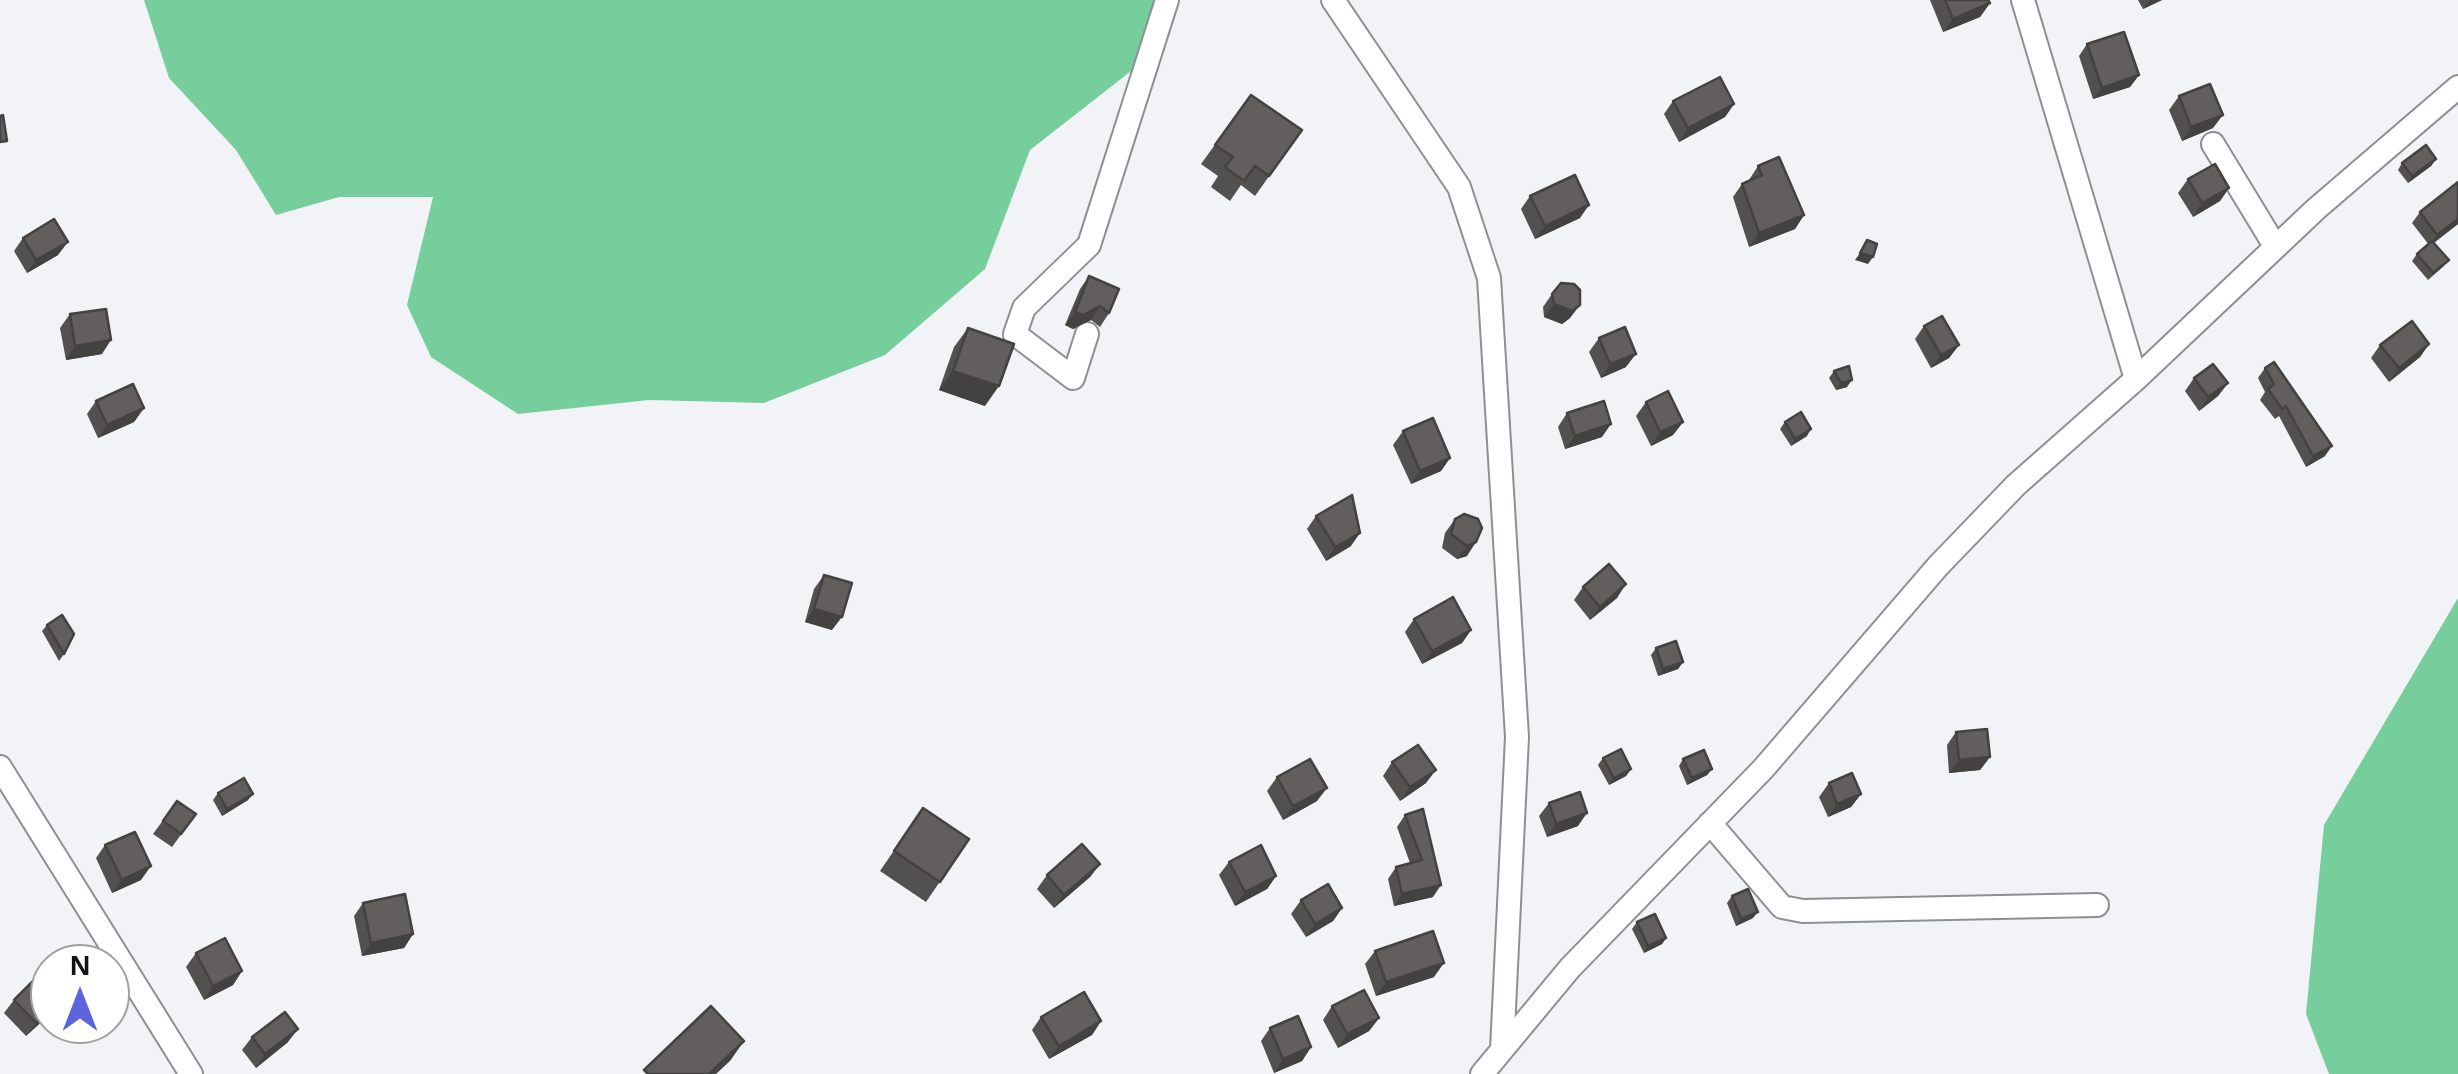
<!DOCTYPE html>
<style>
body{margin:0}
#map{position:relative;width:2458px;height:1074px;overflow:hidden;background:#f1f3f6;font-family:Arial,sans-serif}
canvas{display:block}
.north{position:absolute;left:30px;top:944px;width:100px;height:100px;box-sizing:border-box;background:#fff;border:2px solid #a0a0a1;border-radius:50%;rotate:0deg;font-size:28px;font-weight:700;line-height:40px;text-align:center;color:#111213}
.north::after{content:'';display:block;margin:auto;width:35px;height:45px;background:#5d63db;clip-path:polygon(50% 0,100% 100%,50% 72%,0 100%)}
</style>
<div id="map">
<canvas width="2458" height="1074"></canvas>
<div class="north">N</div>
</div>
<script>
const c = document.querySelector('canvas').getContext('2d');
c.lineJoin = 'round';
function fill(path, color) { c.fillStyle = color; c.fill(path, 'evenodd'); }
const poly = rows => new Path2D(rows.map(r => 'M' + r).join(''));
function trace(path, color, width, dash) { c.strokeStyle = color; c.lineWidth = width; c.lineCap = dash ? 'butt' : 'round'; c.setLineDash(dash || []); c.stroke(path); }
const forest = poly([
 [144,0,1178,0,1135,68,1030,150,985,269,885,355,764,403,649,400,518,414,431,357,407,305,433,197,339,197,276,215,236,150,169,78],
 [2458,598,2458,1074,2329,1074,2306,1014,2324,825]
]);
const street = poly([
 [1333,0,1459,187,1489,278,1517,737,1502,1050],
 [2023,0,2136,379],
 [2213,144,2275,246],
 [1087,334,1073,378,1015,334,1024,308,1089,245,1167,0],
 [0,767,191,1074],
 [1710,823,1782,907,1803,911,2097,905],
 [1482,1074,1570,968,1763,769,1938,566,2016,485,2136,379,2316,209,2458,87]
]);
const wall = poly([
 [1930,0,1988,0,1990,3,1980,17,1943,32],
 [2138,0,2162,0,2143,9],
 [2087,44,2139,75,2130,87,2093,99,2079,56],
 [1251,95,1302,130,1255,196,1241,185,1230,201,1211,187,1218,176,1201,164],
 [2179,96,2213,128,2182,141,2169,110],
 [1673,101,1734,104,1725,117,1679,142,1664,114],
 [2436,159,2431,166,2408,183,2398,170,2402,163],
 [1758,166,1804,215,1795,229,1749,247,1733,197,1742,184,1749,180],
 [2188,179,2229,188,2220,201,2193,217,2178,193],
 [2458,182,2458,224,2434,243,2444,266,2428,280,2412,261,2417,254,2429,245,2412,223,2420,212],
 [1530,196,1580,218,1535,239,1521,209],
 [23,238,58,255,27,273,14,251],
 [1089,276,1109,313,1100,327,1091,320,1073,329,1065,325,1080,289],
 [1552,294,1570,318,1562,324,1544,317,1543,307],
 [70,314,102,354,66,360,60,328],
 [1924,326,1959,345,1949,358,1931,368,1915,339],
 [968,328,985,406,939,390,954,347],
 [1599,338,1626,367,1601,378,1589,352],
 [2429,344,2420,357,2389,382,2371,358,2380,345],
 [2265,368,2325,456,2306,467,2279,416,2275,419,2260,400,2265,392,2258,378],
 [1834,371,1847,387,1836,390,1829,378],
 [2194,378,2228,383,2218,396,2199,411,2185,391],
 [96,401,144,408,134,422,98,438,87,414],
 [1646,402,1683,422,1673,435,1651,446,1636,416],
 [1567,413,1602,437,1565,449,1558,427],
 [1785,422,1807,436,1791,446,1780,429],
 [1403,431,1450,458,1441,471,1411,484,1393,445],
 [1316,516,1351,546,1326,561,1307,529],
 [1455,519,1478,519,1467,556,1457,559,1442,548,1445,533],
 [824,575,832,630,805,622,814,589],
 [1583,587,1617,598,1590,620,1574,600],
 [1414,619,1471,630,1462,643,1422,664,1405,632],
 [47,625,64,654,59,661,42,631],
 [1656,648,1683,662,1678,669,1658,676,1651,655],
 [1956,732,1990,757,1980,770,1949,773,1947,745],
 [1603,758,1631,769,1626,776,1609,785,1598,765],
 [1683,759,1712,769,1707,775,1687,785,1679,766],
 [1392,762,1426,783,1400,801,1383,776],
 [1277,777,1317,801,1283,820,1267,791],
 [1829,783,1861,794,1851,807,1828,817,1819,797],
 [218,793,248,800,222,816,213,800],
 [177,801,196,814,172,847,153,834],
 [1549,803,1578,826,1547,837,1539,816],
 [923,808,969,839,926,902,880,871],
 [1423,809,1433,897,1394,906,1388,879,1396,867,1410,863,1397,827,1405,815],
 [105,845,141,880,112,893,96,858],
 [1229,862,1276,876,1267,889,1235,906,1219,875],
 [1100,864,1090,877,1054,908,1037,889,1047,875],
 [1732,896,1753,918,1736,926,1727,903],
 [1301,900,1342,908,1333,921,1306,937,1291,914],
 [363,903,413,934,404,948,362,956,354,916],
 [1637,922,1666,938,1662,944,1644,953,1632,929],
 [1375,951,1434,977,1376,996,1365,964],
 [196,953,242,971,233,985,204,1000,186,967],
 [50,993,50,1014,26,1036,4,1013,14,1000],
 [1332,1006,1379,1018,1369,1031,1338,1048,1323,1020],
 [1041,1017,1101,1021,1092,1035,1049,1059,1032,1030],
 [1270,1028,1311,1047,1302,1061,1274,1073,1261,1041],
 [252,1037,288,1042,256,1068,242,1050]
]);
const shadedWall = poly([
 [2150,0,2162,0,2143,9],
 [1990,3,1980,17,1943,32,1953,19],
 [2139,75,2130,87,2093,99,2102,88],
 [1734,104,1725,117,1679,142,1688,128],
 [2223,115,2213,128,2182,141,2191,127],
 [2436,159,2431,166,2408,183,2412,176],
 [2229,188,2220,201,2193,217,2202,203],
 [1589,205,1580,218,1535,239,1545,226],
 [1804,215,1795,229,1749,247,1759,233],
 [2458,219,2458,224,2429,246,2437,235],
 [68,242,58,255,27,273,36,260],
 [1860,253,1873,257,1868,264,1855,260],
 [1554,304,1580,305,1570,318,1562,324,1544,317],
 [1100,306,1091,320,1073,329,1065,325,1075,312],
 [111,340,102,354,66,360,75,346],
 [2429,344,2420,357,2389,382,2399,368],
 [1959,345,1949,358,1931,368,1941,355],
 [1636,354,1626,367,1601,378,1610,364],
 [953,371,999,386,985,406,939,390],
 [1852,380,1847,387,1836,390,1841,383],
 [2228,383,2218,396,2199,411,2208,397],
 [144,408,134,422,98,438,107,425],
 [1683,422,1673,435,1651,446,1660,432],
 [1611,424,1602,437,1565,449,1575,436],
 [1811,429,1807,436,1791,446,1795,439],
 [2332,446,2325,456,2306,467,2313,456],
 [1450,458,1441,471,1411,484,1420,471],
 [1360,533,1351,546,1326,561,1335,547],
 [1476,542,1467,556,1457,559,1467,546],
 [1626,584,1617,598,1590,620,1600,607],
 [814,609,842,617,832,630,805,622],
 [1471,630,1462,643,1422,664,1432,651],
 [1683,662,1678,669,1658,676,1663,669],
 [1990,757,1980,770,1949,773,1959,760],
 [1631,769,1626,776,1609,785,1614,778],
 [1712,769,1707,775,1687,785,1692,778],
 [1436,770,1426,783,1400,801,1410,787],
 [1327,788,1317,801,1283,820,1293,806],
 [253,794,248,800,222,816,227,809],
 [1861,794,1851,807,1828,817,1837,804],
 [1587,813,1578,826,1547,837,1556,824],
 [1100,864,1090,877,1054,908,1064,895],
 [151,866,141,880,112,893,122,880],
 [1276,876,1267,889,1235,906,1245,892],
 [1441,885,1433,897,1394,906,1402,894],
 [1342,908,1333,921,1306,937,1315,924],
 [1758,912,1753,918,1736,926,1741,919],
 [413,934,404,948,362,956,371,943],
 [1666,938,1662,944,1644,953,1648,946],
 [1444,963,1434,977,1376,996,1386,982],
 [242,971,233,985,204,1000,213,986],
 [50,1010,50,1014,26,1036,36,1023],
 [1379,1018,1369,1031,1338,1048,1347,1034],
 [1101,1021,1092,1035,1049,1059,1059,1046],
 [298,1029,288,1042,256,1068,265,1054],
 [744,1041,730,1061,716,1074,709,1074],
 [1311,1047,1302,1061,1274,1073,1283,1059]
]);
const building = poly([
 [1945,0,1988,0,1990,3,1953,19,1945,0],
 [2124,32,2139,75,2102,88,2087,44,2124,32],
 [1720,77,1734,104,1688,128,1673,101,1720,77],
 [2210,84,2223,115,2191,127,2179,96,2210,84],
 [1251,95,1302,130,1269,176,1255,166,1244,181,1225,167,1233,157,1215,145,1251,95],
 [3,115,7,141,0,142,0,116,3,115],
 [2426,145,2436,159,2412,176,2402,163,2426,145],
 [1779,157,1804,215,1759,233,1742,184,1762,175,1758,166,1779,157],
 [2215,164,2229,188,2202,203,2188,179,2215,164],
 [1575,175,1589,205,1545,226,1530,196,1575,175],
 [2458,182,2458,219,2437,235,2420,212,2458,182],
 [54,219,68,242,36,260,23,238,54,219],
 [1867,240,1877,244,1873,257,1860,253,1867,240],
 [2432,241,2449,260,2433,273,2417,254,2432,241],
 [1089,276,1119,289,1109,313,1100,306,1083,315,1075,312,1089,276],
 [1561,283,1574,284,1580,290,1580,305,1572,311,1554,304,1552,294,1561,283],
 [106,309,111,340,75,346,70,314,106,309],
 [1942,316,1959,345,1941,355,1924,326,1942,316],
 [2412,321,2429,344,2399,368,2380,345,2412,321],
 [1625,327,1636,354,1610,364,1599,338,1625,327],
 [968,328,1014,344,999,386,953,371,968,328],
 [2274,362,2332,446,2313,456,2286,406,2282,409,2268,389,2274,384,2265,368,2274,362],
 [2213,364,2228,383,2208,397,2194,378,2213,364],
 [1849,366,1852,380,1841,383,1834,371,1849,366],
 [133,384,144,408,107,425,96,401,133,384],
 [1668,391,1683,422,1660,432,1646,402,1668,391],
 [1604,401,1611,424,1575,436,1567,413,1604,401],
 [1801,412,1811,429,1795,439,1785,422,1801,412],
 [1433,418,1450,458,1420,471,1403,431,1433,418],
 [1352,495,1360,533,1335,547,1316,516,1352,495],
 [1464,514,1478,519,1482,528,1476,542,1467,546,1451,534,1455,519,1464,514],
 [1609,564,1626,584,1600,607,1583,587,1609,564],
 [824,575,852,583,842,617,814,609,824,575],
 [1453,597,1471,630,1432,651,1414,619,1453,597],
 [62,615,74,634,64,654,47,625,62,615],
 [1676,641,1683,662,1663,669,1656,648,1676,641],
 [1987,729,1990,757,1959,760,1956,732,1987,729],
 [1418,745,1436,770,1410,787,1392,762,1418,745],
 [1621,749,1631,769,1614,778,1603,758,1621,749],
 [1704,750,1712,769,1692,778,1683,759,1704,750],
 [1310,759,1327,788,1293,806,1277,777,1310,759],
 [1852,773,1861,794,1837,804,1829,783,1852,773],
 [244,778,253,794,227,809,218,793,244,778],
 [1580,792,1587,813,1556,824,1549,803,1580,792],
 [177,801,196,814,181,834,163,821,177,801],
 [923,808,969,839,940,882,894,851,923,808],
 [1423,809,1441,885,1402,894,1396,867,1422,860,1405,815,1423,809],
 [135,832,151,866,122,880,105,845,135,832],
 [1082,844,1100,864,1064,895,1047,875,1082,844],
 [1261,845,1276,876,1245,892,1229,862,1261,845],
 [1328,884,1342,908,1315,924,1301,900,1328,884],
 [1748,889,1758,912,1741,919,1732,896,1748,889],
 [405,894,413,934,371,943,363,903,405,894],
 [1655,914,1666,938,1648,946,1637,922,1655,914],
 [1433,931,1444,963,1386,982,1375,951,1433,931],
 [225,938,242,971,213,986,196,953,225,938],
 [36,978,50,993,50,1010,36,1023,14,1000,36,978],
 [1364,990,1379,1018,1347,1034,1332,1006,1364,990],
 [1084,992,1101,1021,1059,1046,1041,1017,1084,992],
 [711,1006,744,1041,709,1074,648,1074,644,1070,711,1006],
 [285,1012,298,1029,265,1054,252,1037,285,1012],
 [1298,1016,1311,1047,1283,1059,1270,1028,1298,1016]
]);
fill(forest, '#75ce9b');
trace(street, '#8e8f92', 26);
trace(street, '#fff', 22);
fill(wall, '#535150');
fill(shadedWall, '#444241');
fill(building, '#615e5d');
trace(building, '#444241', 2.5);
</script>
